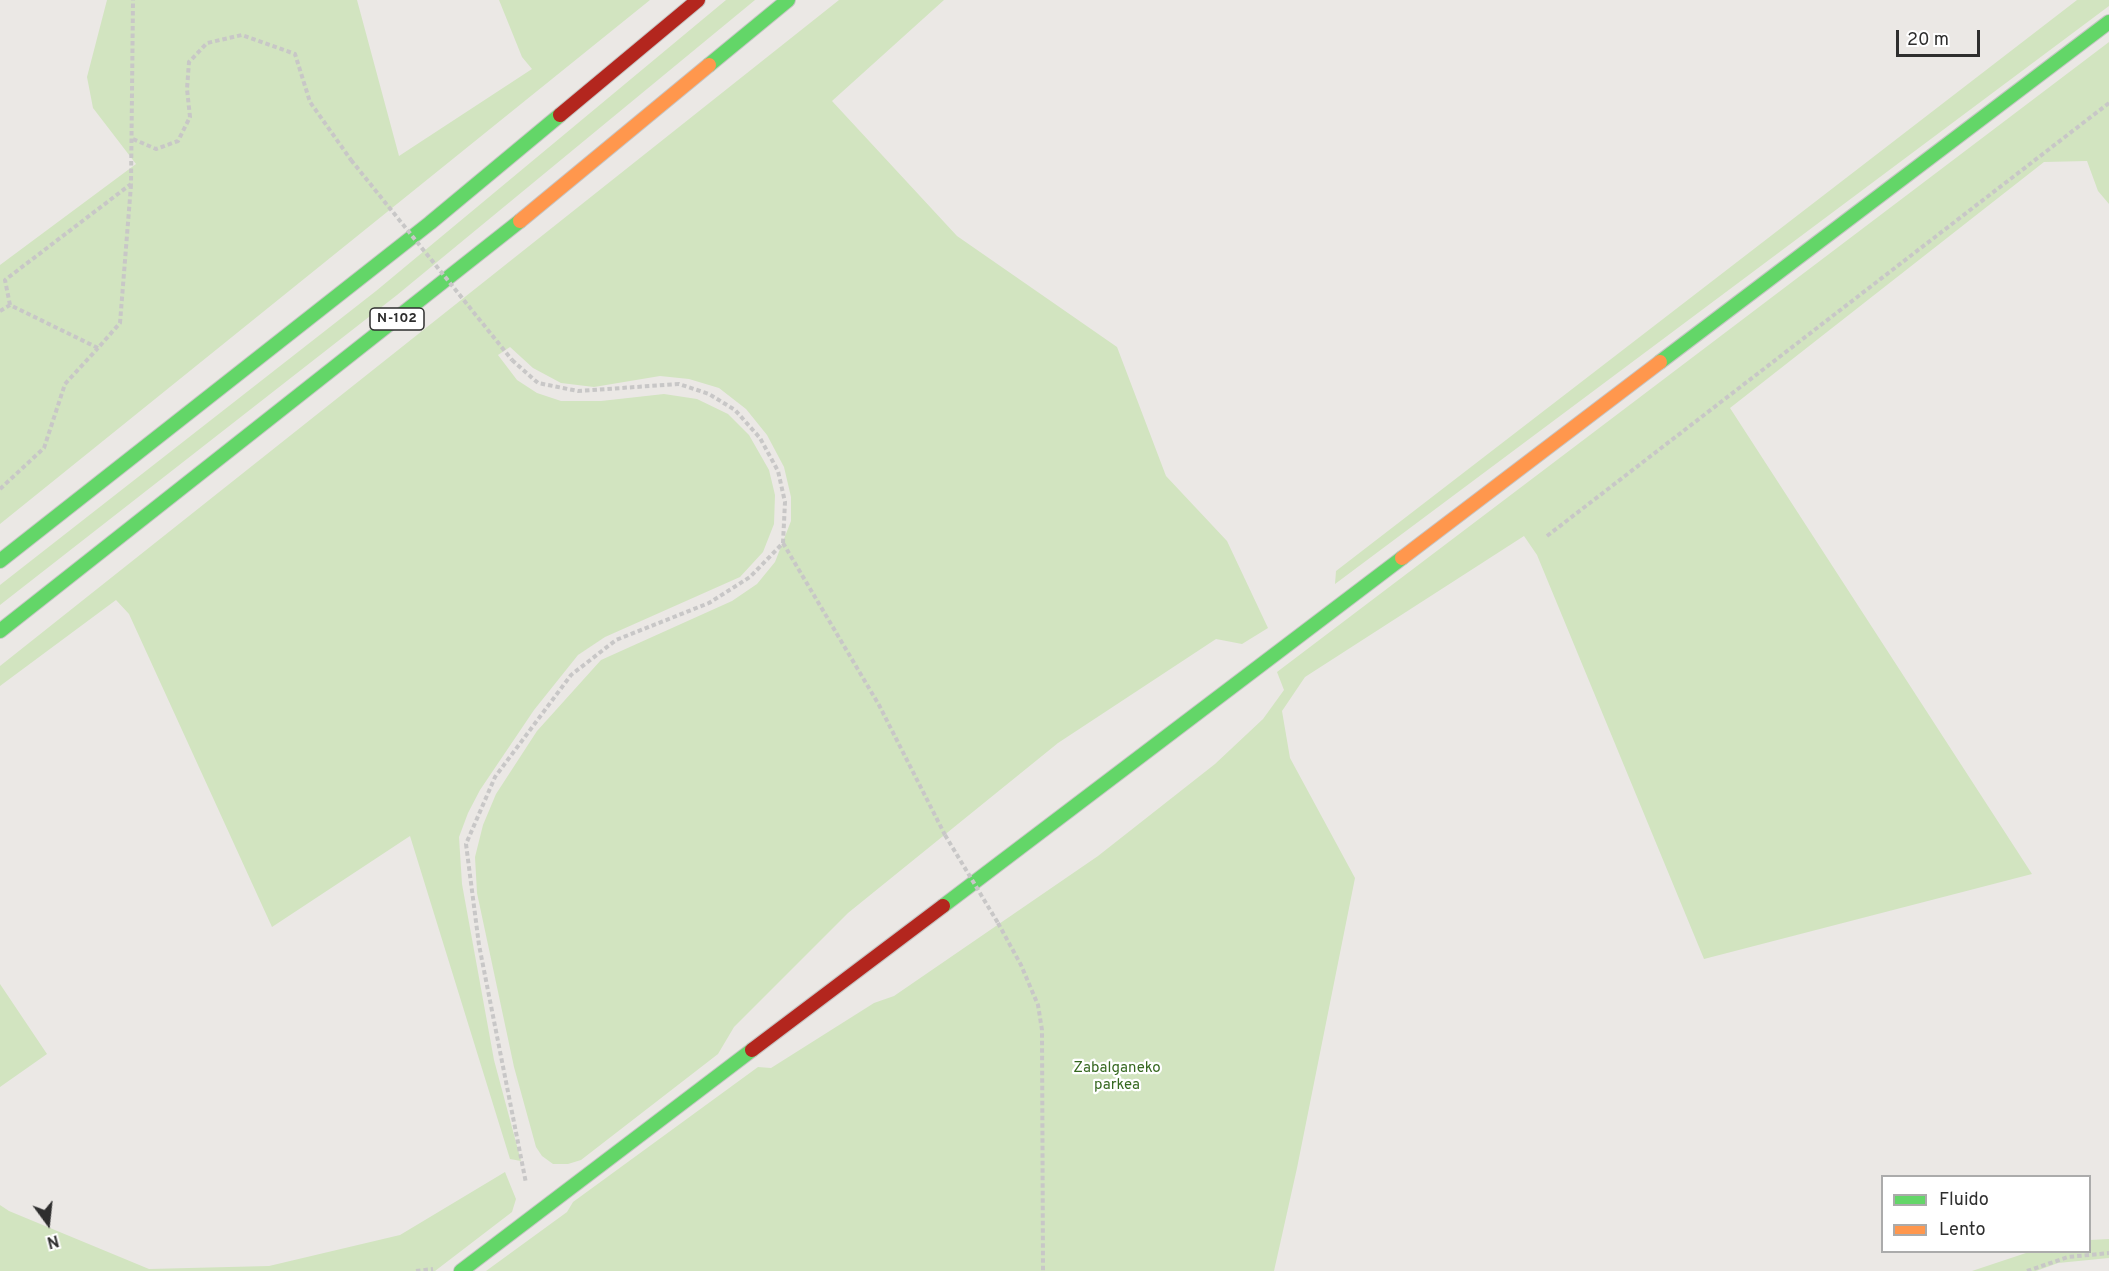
<!DOCTYPE html>
<style>
body{margin:0}
#map{position:relative;width:2109px;height:1271px;overflow:hidden;background:#ebe8e5;font-family:Overpass,sans-serif}
canvas{display:block}
.legend{position:absolute;left:1881px;top:1175px;width:210px;height:78px;box-sizing:border-box;background:#fff;border:2px solid #ababab;margin:0;padding:8px 10px;list-style:none;font-size:18px;color:#2e2e2e}
.legend li{display:flex;align-items:center;gap:12px;height:30px}
.legend b{width:30px;border:2px solid #ababab}
.north{position:absolute;left:18px;top:1193px;width:60px;height:60px;-webkit-text-stroke:4px #fff;paint-order:stroke;rotate:165deg;font-size:16px;font-weight:700;line-height:24px;text-align:center;color:#2e2e2e}
.north::after{content:'';display:block;margin:auto;width:21px;height:27px;background:#2e2e2e;clip-path:polygon(50% 0,100% 100%,50% 72%,0 100%)}
.scale{position:absolute;left:1896px;top:30px;width:84px;height:27px;box-sizing:border-box;border:3px solid #2e2e2e;border-top:0;padding-left:8px;font-size:18px;line-height:21px;white-space:nowrap;color:#2e2e2e;-webkit-text-stroke:4px #fff;paint-order:stroke}
</style>
<div id="map">
<canvas width="2109" height="1271"></canvas>
<ul class="legend">
<li><b style="height:8px;background:#63d668"></b>Fluido</li>
<li><b style="height:8px;background:#ff974d"></b>Lento</li>
</ul>
<div class="north">N</div>
<div class="scale">20 m</div>
</div>
<script>
const c = document.querySelector('canvas').getContext('2d');
c.lineJoin = 'round';
function fill(path, color) { c.fillStyle = color; c.fill(path, 'evenodd'); }
const poly = rows => new Path2D(rows.map(r => 'M' + r).join(''));
function trace(path, color, width, dash) { c.strokeStyle = color; c.lineWidth = width; c.lineCap = dash ? 'butt' : 'round'; c.setLineDash(dash || []); c.stroke(path); }
function write(font, color, halo, rows, align = 'center') {
  c.font = font + ' Overpass,sans-serif'; c.lineWidth = 4.5; c.setLineDash([]); c.textBaseline = 'middle'; c.strokeStyle = halo; c.fillStyle = color; for (const [text, x, y, turn = 0] of rows) {
    c.save(); c.translate(x, y); c.rotate((+turn || 0) * Math.PI / 180); c.textAlign = isNaN(turn) ? turn : align; if (halo) c.strokeText(text, 0, 0); c.fillText(text, 0, 0); c.restore();
  }
}
const green = poly([
 [107,0,357,0,399,156,532,69,522,57,499,0,650,0,0,524,0,265,136,164,93,108,87,77],
 [726,0,755,0,397,295,0,605,0,585,376,291],
 [839,0,944,0,832,101,957,236,1117,347,1166,476,1227,541,1268,628,1242,644,1216,639,1058,743,848,913,734,1027,718,1054,581,1160,568,1164,553,1164,542,1156,536,1147,514,1067,477,893,475,857,483,825,496,794,537,731,601,660,732,601,757,584,775,562,791,521,791,497,784,467,767,435,746,409,719,388,689,379,660,376,594,387,561,383,533,368,510,347,498,355,517,380,537,393,561,401,601,401,664,394,697,399,728,414,749,435,769,470,775,495,774,524,763,552,740,577,605,637,578,655,534,710,480,790,468,813,459,837,462,884,494,1060,521,1161,510,1159,410,836,272,927,129,614,116,600,0,686,0,666],
 [2077,0,2109,0,2109,6,1335,584,1336,571],
 [2109,42,2109,204,2098,191,2087,161,2044,162,1730,408,2032,874,1704,959,1537,555,1524,536,1305,677,1282,711,1290,758,1355,878,1297,1168,1274,1271,486,1271,567,1212,573,1202,758,1067,771,1068,874,1003,894,996,1098,856,1215,764,1263,719,1284,690,1277,672],
 [0,984,47,1054,0,1087],
 [505,1172,516,1199,512,1212,435,1271,0,1271,0,1205,9,1211,149,1269,269,1266,400,1235],
 [2109,1239,2109,1258,2058,1263,2036,1271,1972,1271,2029,1252,2090,1252,2090,1240]
]);
const path = poly([
 [133,139,156,149,178,141,190,117,187,89,189,62,207,43,242,35,295,54,310,102,351,160],
 [10,305,5,280,131,184,133,0],
 [0,311,10,305,98,348,120,323,131,185],
 [512,360,538,383,578,391,679,384,709,394,735,410,760,438,778,471,785,502,783,543,750,577,709,603,616,640,571,675,495,777,466,844,479,945,526,1183],
 [0,489,44,448,65,384,98,348],
 [1547,536,2109,103],
 [783,543,879,705,945,835],
 [998,923,1021,965,1038,1005,1042,1030,1043,1271],
 [416,1271,433,1269],
 [2027,1271,2068,1257,2109,1253]
]);
const fast = poly([
 [709,65,788,0],
 [1660,362,2109,22],
 [0,561,430,223,560,115],
 [0,631,520,221],
 [943,906,1402,558],
 [461,1271,752,1050]
]);
const slow = poly([
 [520,221,709,65],
 [1402,558,1660,362]
]);
const jam = poly([
 [560,115,698,0],
 [752,1050,943,906]
]);
const pathBridge = poly([
 [351,160,512,360],
 [945,835,998,923]
]);
const shields = [
 [397,319,54]
];
const shieldNames = [
 ["N-102",397,319]
];
const parkNames = [
 ["Zabalganeko",1117,1069],
 ["parkea",1117,1086]
];
fill(green, '#d2e4c0');
trace(fast, '#c6c5c4', 16);
trace(slow, '#c6c5c4', 16);
trace(jam, '#c6c5c4', 16);
trace(path, '#c8c7c7', 4, [4.5, 3]);
trace(fast, '#63d668', 14);
trace(slow, '#ff974d', 14);
trace(jam, '#b3261e', 14);
trace(pathBridge, '#c8c7c7', 4, [4.5, 3]);
for (const [x, y, w] of shields) { const box = new Path2D(); box.roundRect(x - w / 2, y - 11, w, 22, 4.5); c.fillStyle = '#fff'; c.fill(box); trace(box, '#2e2e2e', 1.5); }
write('bold 14px', '#2e2e2e', null, shieldNames);
write('15px', '#366820', '#fff', parkNames);
</script>
